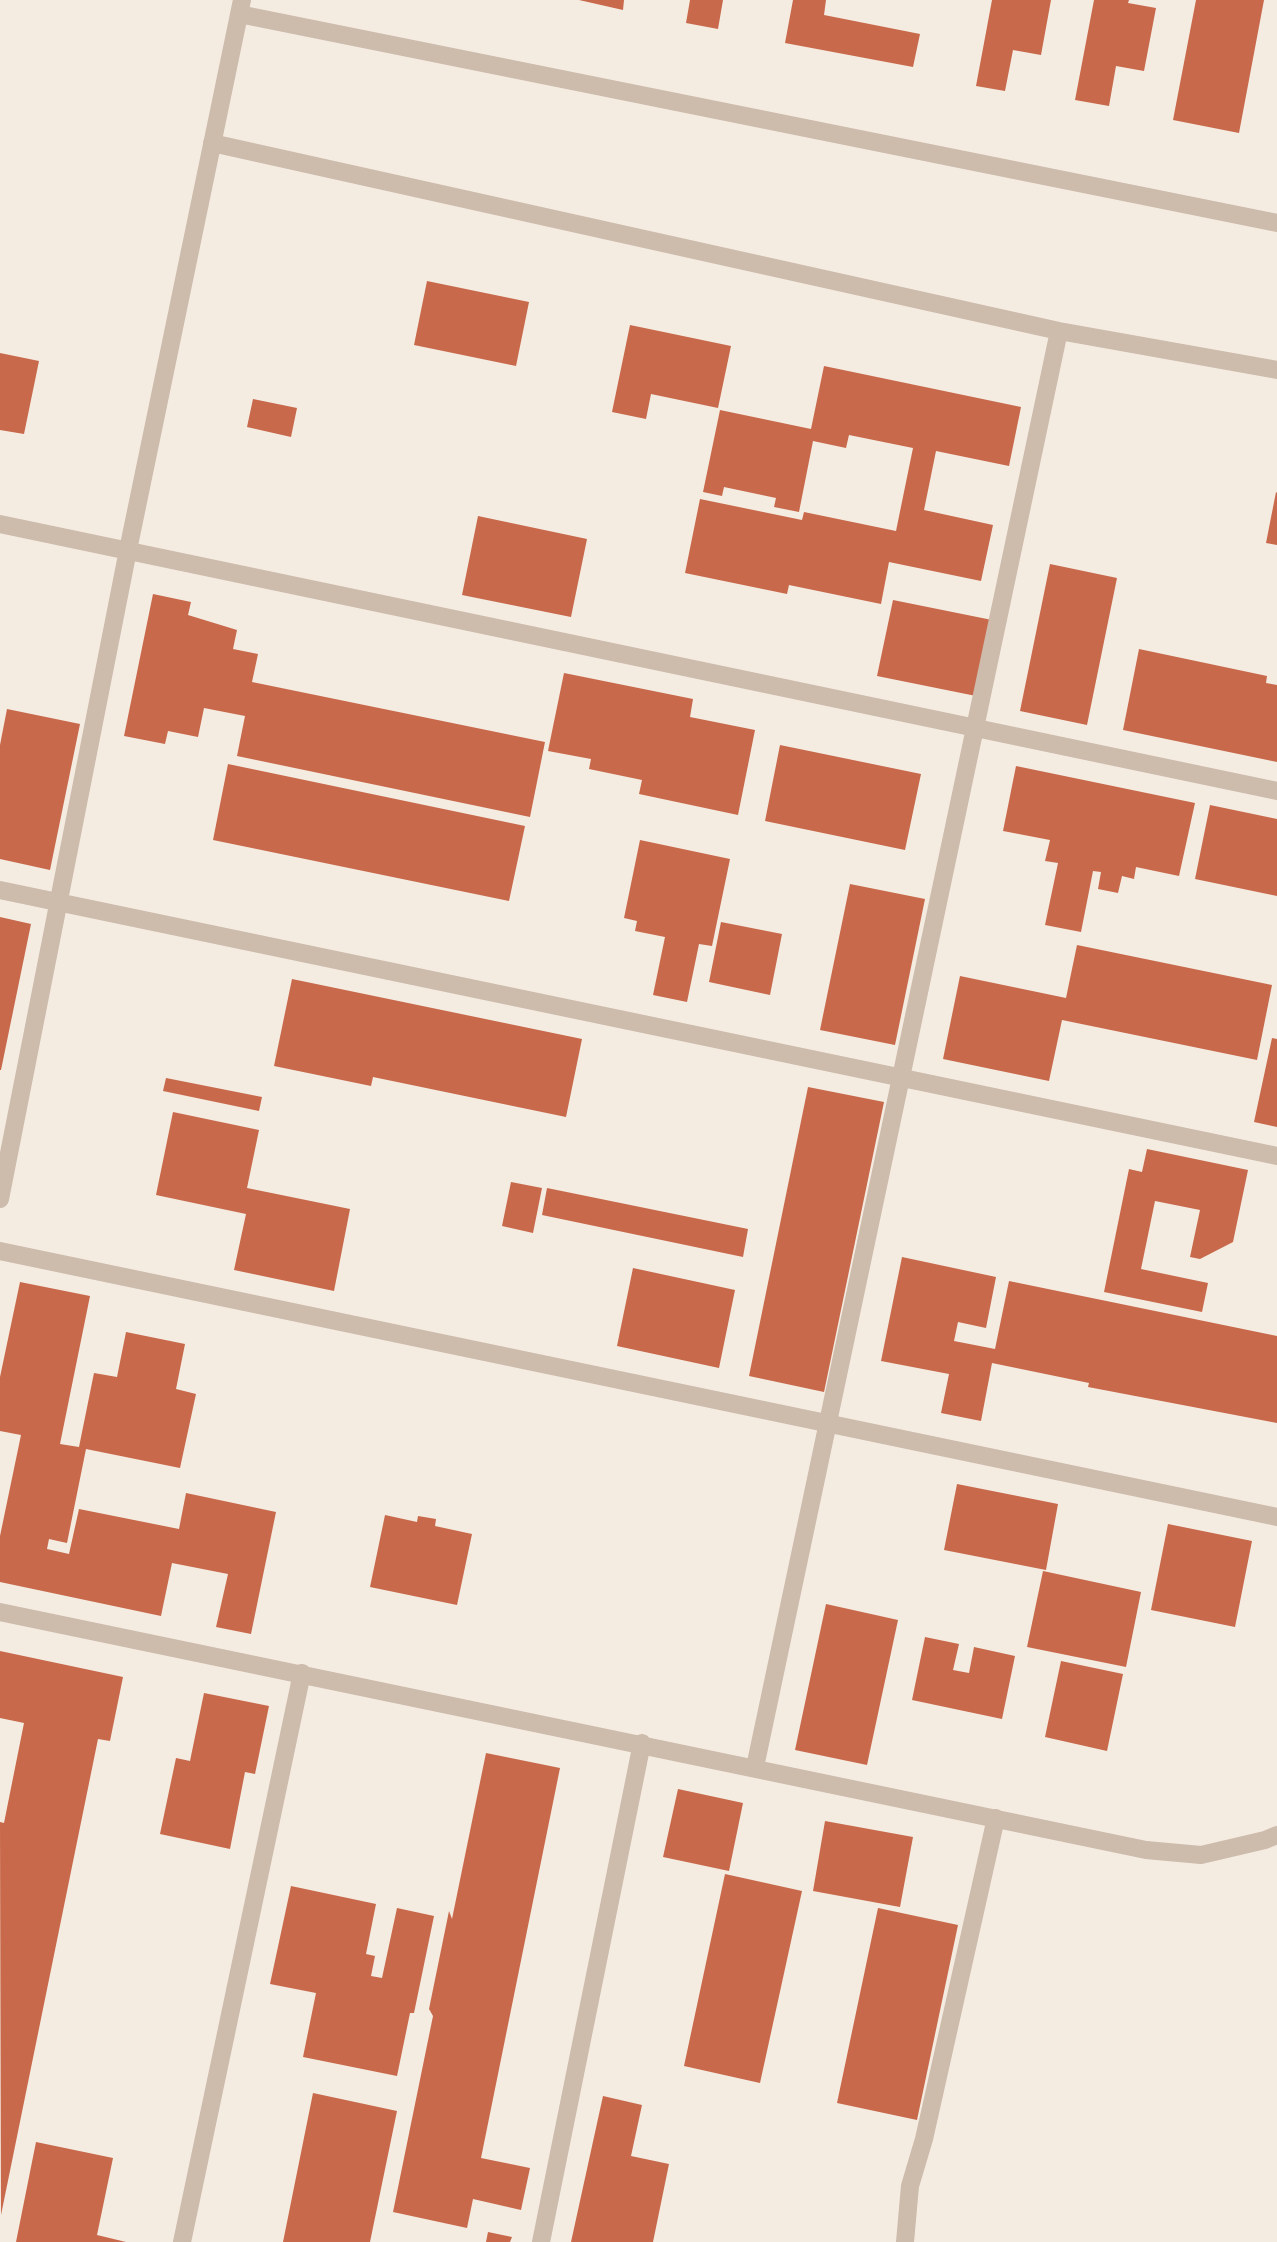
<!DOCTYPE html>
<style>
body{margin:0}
canvas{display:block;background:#f4ebe1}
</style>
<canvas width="1277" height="2242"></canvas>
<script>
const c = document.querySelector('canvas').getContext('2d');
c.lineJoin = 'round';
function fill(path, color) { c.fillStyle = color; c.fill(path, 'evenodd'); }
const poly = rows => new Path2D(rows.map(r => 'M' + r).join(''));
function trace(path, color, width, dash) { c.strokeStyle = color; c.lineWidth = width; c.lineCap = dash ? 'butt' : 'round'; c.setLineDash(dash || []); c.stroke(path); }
const building = poly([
 [579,0,624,0,623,10],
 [690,0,723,0,718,29,686,23],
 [793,0,826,0,824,15,920,34,913,67,785,43],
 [992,0,1051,0,1041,55,1013,50,1005,91,976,86],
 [1094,0,1129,0,1128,3,1156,8,1144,71,1116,66,1109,106,1075,100],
 [1196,0,1264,0,1239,133,1173,120],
 [427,281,529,302,516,366,414,345],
 [630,325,731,346,718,408,651,394,646,419,612,412],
 [0,353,39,361,24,434,0,430],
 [824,366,1021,407,1009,466,936,451,924,510,993,525,981,581,889,562,881,604,789,585,787,594,685,573,700,499,802,520,804,512,896,531,913,448,849,435,846,448,813,441,799,512,774,507,776,498,724,487,722,496,703,492,720,410,811,429],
 [253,399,297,408,291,437,247,427],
 [1276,492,1277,493,1277,545,1266,543],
 [478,516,587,539,571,617,462,595],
 [1050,564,1117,578,1087,725,1020,711],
 [153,594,191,602,188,615,237,630,233,649,258,654,252,682,545,742,530,817,237,756,245,716,204,708,198,737,168,731,165,744,124,736],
 [893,600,992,620,976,696,877,676],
 [1139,649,1267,676,1266,683,1277,685,1277,762,1123,730],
 [564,673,693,699,690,717,755,730,738,815,639,794,642,780,589,769,591,759,548,751],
 [7,709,80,724,50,870,0,859,0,745],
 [780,745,921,774,905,850,765,821],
 [228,764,525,826,509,901,213,840],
 [1016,766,1195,803,1179,876,1136,867,1134,879,1122,876,1118,893,1098,889,1101,872,1093,871,1081,932,1045,925,1058,863,1045,861,1050,840,1003,831],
 [1210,805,1277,819,1277,896,1195,879],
 [640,840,730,859,712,946,699,944,687,1002,653,995,665,937,635,931,637,921,624,918],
 [850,884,925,899,895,1045,820,1030],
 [0,917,31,924,1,1070,0,1070],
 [721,922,782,934,770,995,709,982],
 [1077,945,1272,985,1257,1060,1062,1020,1049,1081,943,1059,960,976,1066,998],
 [292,979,582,1039,566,1117,373,1077,371,1086,274,1066],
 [1272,1038,1277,1039,1277,1127,1254,1122],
 [166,1078,262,1097,259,1111,163,1091],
 [808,1087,884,1102,824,1392,749,1376],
 [173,1112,259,1130,247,1188,350,1209,334,1291,234,1270,246,1214,156,1195],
 [1147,1149,1248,1170,1233,1242,1200,1259,1190,1257,1200,1210,1155,1201,1141,1269,1208,1283,1202,1312,1104,1292,1129,1169,1142,1172],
 [511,1182,542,1188,533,1233,502,1226],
 [547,1188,748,1229,743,1257,542,1215],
 [902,1257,996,1277,986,1328,958,1322,954,1341,995,1349,1009,1281,1277,1336,1277,1423,1088,1387,1089,1383,992,1363,981,1421,941,1413,949,1374,881,1361],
 [633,1268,735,1290,719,1368,617,1346],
 [20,1282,90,1296,60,1444,79,1447,94,1373,117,1377,126,1332,185,1344,176,1389,196,1394,180,1468,86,1449,67,1543,49,1539,47,1549,69,1554,79,1509,179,1529,186,1493,276,1512,251,1634,216,1627,228,1574,172,1563,161,1616,0,1582,0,1536,21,1435,0,1431,0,1377],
 [957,1484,1058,1504,1046,1570,944,1550],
 [385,1515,417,1522,418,1516,436,1519,435,1526,472,1534,457,1605,370,1587],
 [1168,1524,1252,1541,1235,1627,1151,1610],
 [1043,1571,1141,1592,1126,1667,1027,1647],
 [826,1604,898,1620,867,1765,795,1750],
 [925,1637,959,1644,953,1670,969,1673,974,1647,1015,1656,1002,1719,912,1700],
 [0,1651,123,1677,110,1741,98,1739,1,2215,0,1822,4,1823,24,1723,0,1718],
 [1061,1661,1123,1674,1107,1751,1045,1737],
 [204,1693,269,1706,255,1774,245,1772,230,1849,160,1834,176,1758,190,1761],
 [486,1753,560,1768,481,2158,530,2168,521,2210,473,2199,467,2228,393,2212,433,2016,429,2009,449,1911,452,1919],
 [678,1789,743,1803,729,1871,663,1857],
 [825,1821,913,1837,900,1907,813,1891],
 [725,1874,802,1891,760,2083,684,2066],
 [291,1886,376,1904,366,1954,375,1956,371,1976,382,1978,397,1908,434,1916,414,2013,410,2013,397,2076,303,2057,316,1993,270,1984],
 [878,1908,958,1925,917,2120,837,2103],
 [313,2093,397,2111,370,2242,283,2242],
 [603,2096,642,2105,631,2156,669,2164,653,2242,571,2242],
 [36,2142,113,2158,97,2235,126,2242,16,2242],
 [488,2232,512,2237,510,2242,486,2242]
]);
const street = poly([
 [239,14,1277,223],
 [212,143,1059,331,1277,370],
 [0,524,1277,791],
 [0,890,1277,1156],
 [0,1199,128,550,242,0],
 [0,1251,1277,1517],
 [0,1612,1146,1850,1201,1855,1265,1840,1277,1835],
 [755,1767,1059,331],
 [182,2242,302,1673],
 [541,2242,642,1743],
 [905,2242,910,2186,924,2139,996,1818]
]);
fill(building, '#c8694b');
trace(street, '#cdbbac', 18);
</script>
